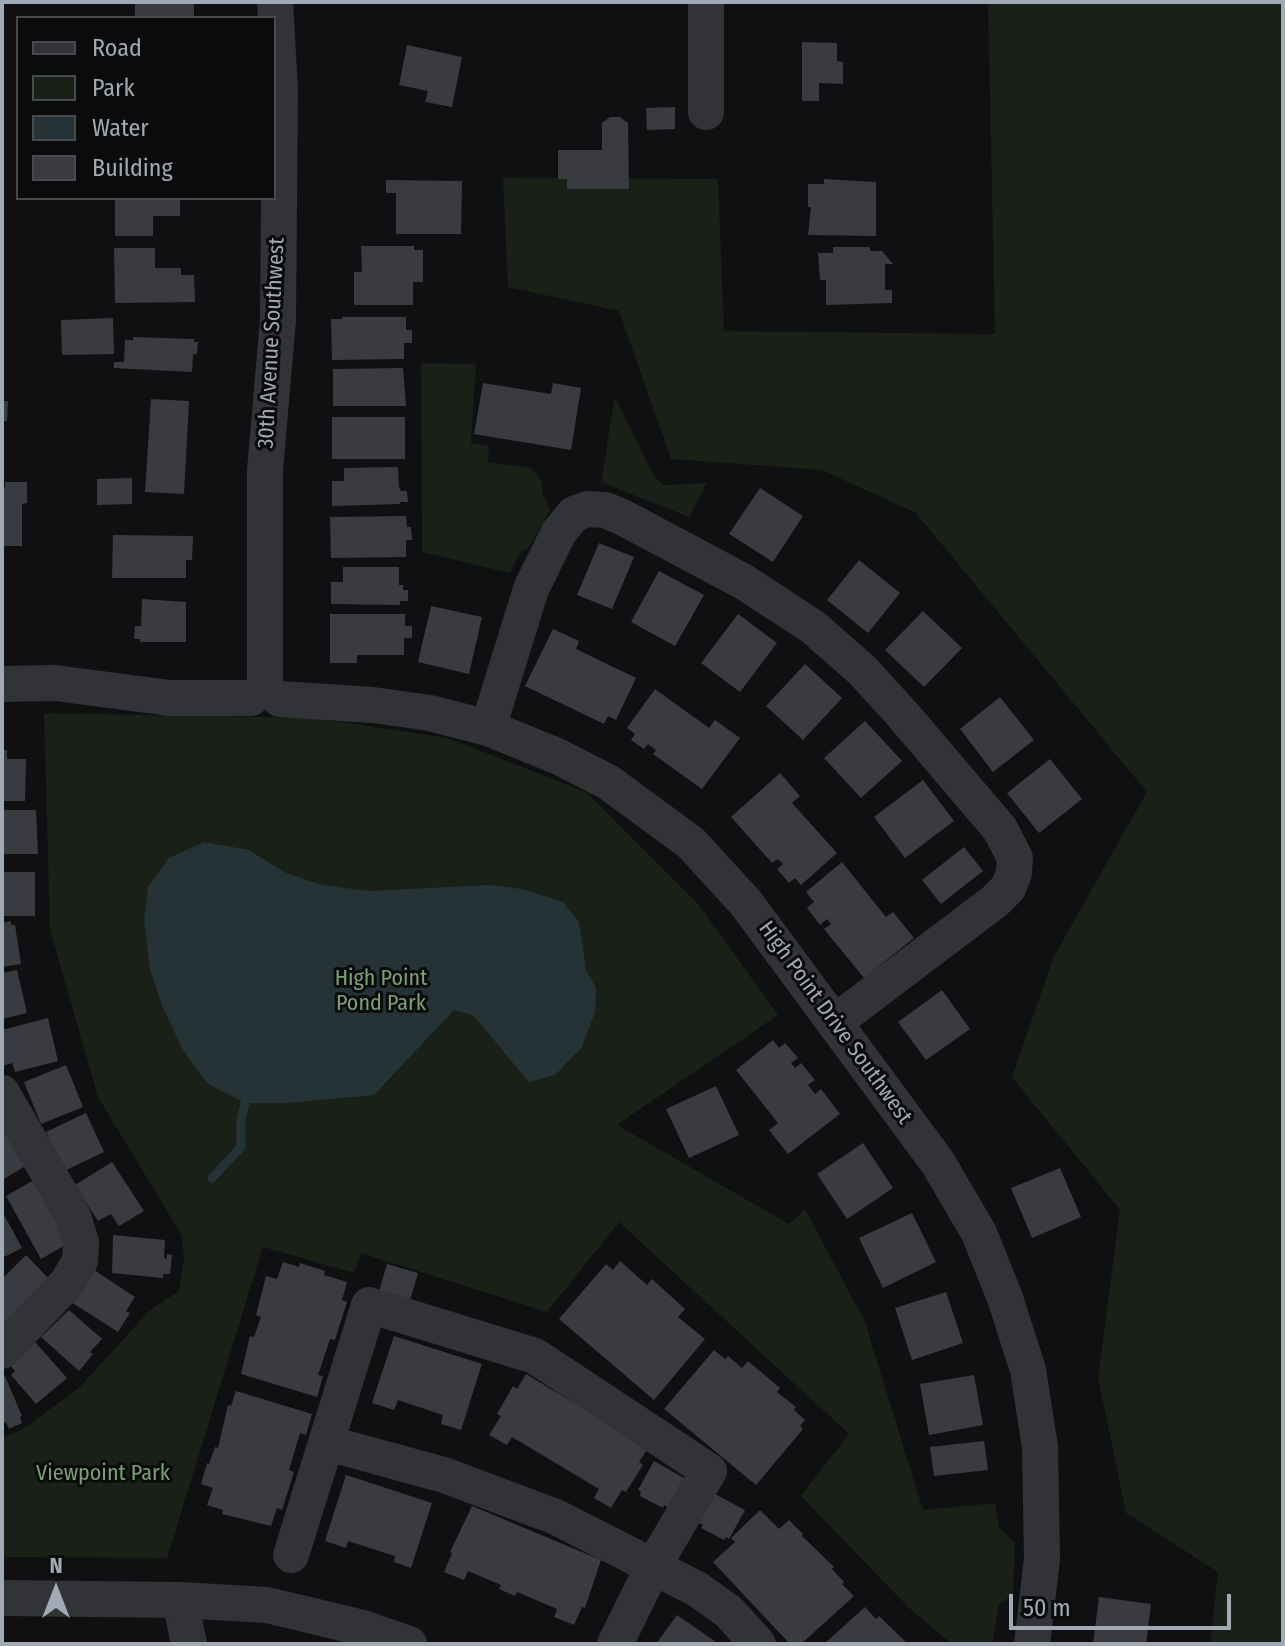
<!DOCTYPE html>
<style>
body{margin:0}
#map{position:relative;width:1285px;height:1646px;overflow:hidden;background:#101012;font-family:"Fira Sans Condensed",sans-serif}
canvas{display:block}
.frame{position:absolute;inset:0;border:4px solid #a0a9b4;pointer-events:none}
.legend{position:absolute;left:16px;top:16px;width:260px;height:184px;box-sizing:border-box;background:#0b0b0c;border:2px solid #474a4f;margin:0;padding:10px 14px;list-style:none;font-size:24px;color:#a0a9b4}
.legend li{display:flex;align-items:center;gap:16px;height:40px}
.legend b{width:40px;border:2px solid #474a4f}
.north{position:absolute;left:16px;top:1550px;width:80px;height:80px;-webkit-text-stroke:6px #0b0b0c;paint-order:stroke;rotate:0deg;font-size:22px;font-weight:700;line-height:32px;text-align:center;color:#a0a9b4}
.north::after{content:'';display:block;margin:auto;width:28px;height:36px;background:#a0a9b4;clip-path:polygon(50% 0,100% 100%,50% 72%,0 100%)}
.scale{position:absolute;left:1009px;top:1594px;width:222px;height:36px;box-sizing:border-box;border:4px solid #a0a9b4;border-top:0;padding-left:10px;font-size:24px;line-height:28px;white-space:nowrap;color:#a0a9b4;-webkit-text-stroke:6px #0b0b0c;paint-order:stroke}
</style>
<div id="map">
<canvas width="1285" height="1646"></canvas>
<div class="frame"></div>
<ul class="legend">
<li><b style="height:10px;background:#313337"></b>Road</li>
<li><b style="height:22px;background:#182018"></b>Park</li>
<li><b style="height:22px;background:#253236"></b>Water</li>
<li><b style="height:22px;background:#3a3b40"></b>Building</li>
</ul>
<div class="north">N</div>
<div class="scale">50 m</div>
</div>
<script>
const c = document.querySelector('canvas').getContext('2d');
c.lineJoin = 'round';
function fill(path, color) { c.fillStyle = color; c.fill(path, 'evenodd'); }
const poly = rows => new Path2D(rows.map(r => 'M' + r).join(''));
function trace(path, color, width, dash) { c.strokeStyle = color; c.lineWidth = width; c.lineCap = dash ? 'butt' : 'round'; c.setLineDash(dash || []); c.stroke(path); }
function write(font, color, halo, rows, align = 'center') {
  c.font = font + ' "Fira Sans Condensed",sans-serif'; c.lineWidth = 6; c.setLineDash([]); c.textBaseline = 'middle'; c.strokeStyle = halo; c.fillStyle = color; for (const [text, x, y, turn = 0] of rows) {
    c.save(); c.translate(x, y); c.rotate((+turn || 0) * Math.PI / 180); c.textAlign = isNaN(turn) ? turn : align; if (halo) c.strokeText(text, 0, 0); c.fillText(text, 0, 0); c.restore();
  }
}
const green = poly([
 [988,2,1283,2,1283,1644,1210,1644,1218,1572,1126,1513,1098,1378,1120,1210,1012,1077,1054,956,1147,792,916,513,822,470,671,459,619,311,508,287,503,178,718,179,724,331,995,334],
 [421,363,476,364,471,443,489,446,488,462,531,468,541,480,543,494,550,510,529,548,521,551,510,573,422,552],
 [615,397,654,477,664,485,707,483,689,517,601,482],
 [44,713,314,718,448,738,586,792,699,905,778,1015,617,1125,789,1224,805,1209,865,1322,923,1510,995,1503,999,1527,1015,1543,1013,1594,999,1605,992,1644,952,1644,908,1607,801,1496,849,1434,619,1222,547,1312,361,1253,354,1273,263,1247,167,1558,2,1557,2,1438,23,1429,79,1388,149,1311,179,1291,184,1259,182,1236,98,1097,50,930]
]);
const water = poly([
 [204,842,249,850,284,872,322,885,369,891,489,885,522,889,563,902,579,922,586,970,596,988,595,1012,582,1047,555,1075,529,1082,473,1015,454,1010,374,1095,288,1103,245,1103,208,1084,183,1050,163,1008,150,969,144,920,148,887,169,858]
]);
const stream = poly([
 [212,1178,241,1147,241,1120,245,1103]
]);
const building = poly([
 [135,2,194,2,194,18,135,18],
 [802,42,837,43,837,61,843,62,843,84,819,83,819,101,802,101],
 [407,45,462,57,452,107,425,102,428,91,399,85],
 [675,107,675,129,647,130,646,108],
 [610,117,620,117,628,123,629,189,567,189,567,179,558,179,558,150,602,150,602,123],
 [824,179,876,182,876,236,808,235,811,207,808,207,808,184,824,184],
 [386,180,462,181,461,234,396,234,396,193,386,193],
 [115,198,180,198,180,216,153,216,153,236,115,236],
 [361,246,414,246,414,250,423,250,423,282,413,282,413,305,354,305,354,272,362,272],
 [833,247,870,247,870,251,882,251,893,264,885,264,885,290,892,290,892,303,826,305,826,280,820,280,818,253,833,253],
 [114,248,155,248,155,268,181,268,181,275,194,275,195,302,115,303],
 [342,317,406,317,406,330,412,330,412,343,404,343,404,359,332,360,331,319,342,319],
 [113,318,114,354,62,355,61,320],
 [133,337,194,339,194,342,198,342,197,354,193,354,192,372,114,368,114,362,124,362,125,340,133,340],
 [403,368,406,406,333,406,333,369],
 [483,383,551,394,553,383,581,388,571,450,474,434],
 [151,399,189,401,184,494,145,492],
 [2,401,8,401,7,421,2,421],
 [332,417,405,417,405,459,332,459],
 [398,467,399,487,401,491,407,491,408,502,400,502,400,504,332,506,332,481,344,481,344,468],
 [132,478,132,504,97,505,97,479],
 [5,482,27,482,27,503,22,504,22,546,2,546,2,488,5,488],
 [760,488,803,516,773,562,729,534],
 [406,516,407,527,411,527,412,540,406,540,406,557,331,558,330,517],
 [113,535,193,536,192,560,186,560,186,578,112,578],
 [599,543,634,557,612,609,577,595],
 [859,560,900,593,868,633,827,600],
 [343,567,399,567,399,585,403,585,403,590,408,590,408,601,400,601,400,605,331,604,331,582,343,582],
 [659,571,704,595,675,646,631,622],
 [142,599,186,602,186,642,140,642,140,639,134,639,135,626,141,626],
 [431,606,482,617,469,674,418,662],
 [923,611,962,648,924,687,885,650],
 [330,614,405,614,405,626,412,626,412,638,404,638,404,655,357,655,357,663,330,663],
 [738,614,777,643,740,692,701,663],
 [553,629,579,641,576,649,636,678,616,720,608,716,604,724,525,686],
 [805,664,842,698,803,740,766,706],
 [655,689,709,728,715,720,740,738,702,789,653,754,656,750,648,744,644,749,631,740,635,734,627,728],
 [1000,697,1034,740,993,772,960,729],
 [865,721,902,761,861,798,824,758],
 [2,750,7,750,7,759,26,759,25,801,2,801],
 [1050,759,1082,799,1039,833,1007,793],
 [780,773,800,796,792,803,837,853,801,885,795,878,789,883,777,869,783,864,778,859,772,863,731,817],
 [923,780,954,821,905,858,874,817],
 [2,810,36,810,38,854,2,854],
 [964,847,983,871,941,904,922,880],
 [842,862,886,917,893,912,914,938,864,978,824,929,831,924,827,919,820,925,807,908,814,902,806,892],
 [2,872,35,872,35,916,2,916],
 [11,921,11,925,15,925,21,964,2,967,2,923],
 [17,970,27,1013,2,1019,2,973],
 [942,990,970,1029,926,1060,898,1022],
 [48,1018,58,1061,15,1072,12,1063,2,1066,2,1030],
 [773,1040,779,1048,785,1043,798,1058,791,1063,795,1068,801,1063,815,1080,808,1085,815,1094,821,1089,840,1114,788,1154,769,1130,778,1123,736,1070],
 [66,1065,83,1107,41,1124,24,1082],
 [716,1086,739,1135,689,1158,666,1109],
 [86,1113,104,1152,64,1171,46,1132],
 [2,1123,27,1165,2,1180],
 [863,1143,893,1188,847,1219,817,1174],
 [112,1162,144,1211,119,1226,111,1214,98,1221,75,1185],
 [1060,1168,1081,1217,1032,1238,1011,1188],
 [34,1180,69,1243,41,1259,6,1196],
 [2,1211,22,1248,2,1258],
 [912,1213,936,1262,883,1288,859,1238],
 [113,1235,165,1240,164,1258,167,1259,167,1254,172,1255,170,1274,163,1274,163,1278,112,1273],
 [26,1255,50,1280,2,1328,2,1279],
 [620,1261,647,1285,652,1279,685,1309,678,1317,705,1339,654,1400,559,1319,606,1264,613,1270],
 [283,1262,299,1267,300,1263,325,1271,324,1275,347,1282,342,1300,347,1302,335,1340,330,1339,318,1375,323,1376,317,1397,241,1374,250,1336,254,1337,261,1317,256,1315,266,1276,277,1279],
 [387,1264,418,1273,409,1304,378,1295],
 [94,1270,135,1297,126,1311,130,1313,118,1332,71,1302],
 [946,1292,963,1343,912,1360,895,1308],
 [69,1310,102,1339,90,1352,93,1354,79,1371,41,1337],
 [394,1336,482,1364,461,1430,441,1424,443,1415,398,1400,394,1410,372,1403],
 [35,1342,67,1378,36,1404,11,1375,15,1371,9,1364],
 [714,1350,725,1359,728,1356,742,1368,748,1361,780,1388,777,1392,796,1407,794,1410,805,1420,800,1426,803,1429,756,1485,664,1409],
 [526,1374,648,1448,639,1462,643,1465,626,1492,622,1490,611,1508,594,1498,599,1489,512,1437,507,1445,489,1435,501,1416,497,1414,513,1386,517,1389],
 [974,1375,983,1425,929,1435,920,1384],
 [5,1376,22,1416,20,1417,22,1423,9,1429,6,1422,2,1424,2,1378],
 [236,1391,312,1414,306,1435,300,1433,289,1470,294,1472,282,1510,277,1508,271,1526,222,1514,223,1510,207,1505,213,1488,201,1484,207,1463,209,1464,215,1447,218,1448,228,1405,231,1406],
 [984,1441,988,1470,934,1476,930,1447],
 [654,1461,684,1478,668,1507,664,1505,663,1508,640,1496,641,1492,638,1490],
 [346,1475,432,1503,411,1568,394,1562,395,1556,348,1541,346,1548,325,1541],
 [715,1494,745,1510,729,1539,726,1537,724,1540,701,1528,703,1525,699,1523],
 [472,1506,601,1560,585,1608,582,1607,574,1625,554,1617,557,1609,517,1592,515,1596,499,1589,501,1585,468,1571,464,1580,444,1572,452,1553,450,1552],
 [760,1510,779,1529,789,1520,803,1534,802,1536,834,1567,832,1569,844,1582,842,1584,854,1596,801,1644,790,1644,713,1562,735,1542,731,1538],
 [1099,1597,1151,1604,1146,1644,1093,1644],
 [865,1607,876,1619,879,1616,908,1644,824,1644],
 [677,1615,719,1644,656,1644]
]);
const minor = poly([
 [706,112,706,2],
 [2,684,55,683,170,698,251,698],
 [265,684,265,470,278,320,280,90,275,2],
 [280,699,373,705,430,713,488,728,557,756,608,782,691,843,746,903,938,1163,979,1233,1005,1298,1028,1370,1040,1447,1042,1559,1032,1644],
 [488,728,531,589,559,532,574,514,588,509,605,510,622,517,744,582,813,627,862,670,903,715,1000,829,1015,858,1014,873,1008,888,995,901,835,1022],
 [2,1093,73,1216,81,1242,80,1261,67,1283,2,1351],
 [327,1443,444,1475,556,1517,697,1589,729,1612,758,1644],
 [291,1555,369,1305,535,1356,709,1471,654,1565,615,1644],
 [2,1598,180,1600,267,1605,363,1628,409,1644],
 [180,1600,189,1644]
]);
const streetNames = [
 ["30th Avenue Southwest",272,343,-87],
 ["High Point Drive Southwest",835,1023,54]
];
const parkNames = [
 ["High Point",381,979],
 ["Pond Park",381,1004],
 ["Viewpoint Park",103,1474]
];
fill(green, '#182018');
fill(water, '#253236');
trace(stream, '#253236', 9);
fill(building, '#3a3b40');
trace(minor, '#313337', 36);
write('22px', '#a0a9b4', '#0b0b0c', streetNames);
write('22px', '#79a174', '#0b0b0c', parkNames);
</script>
